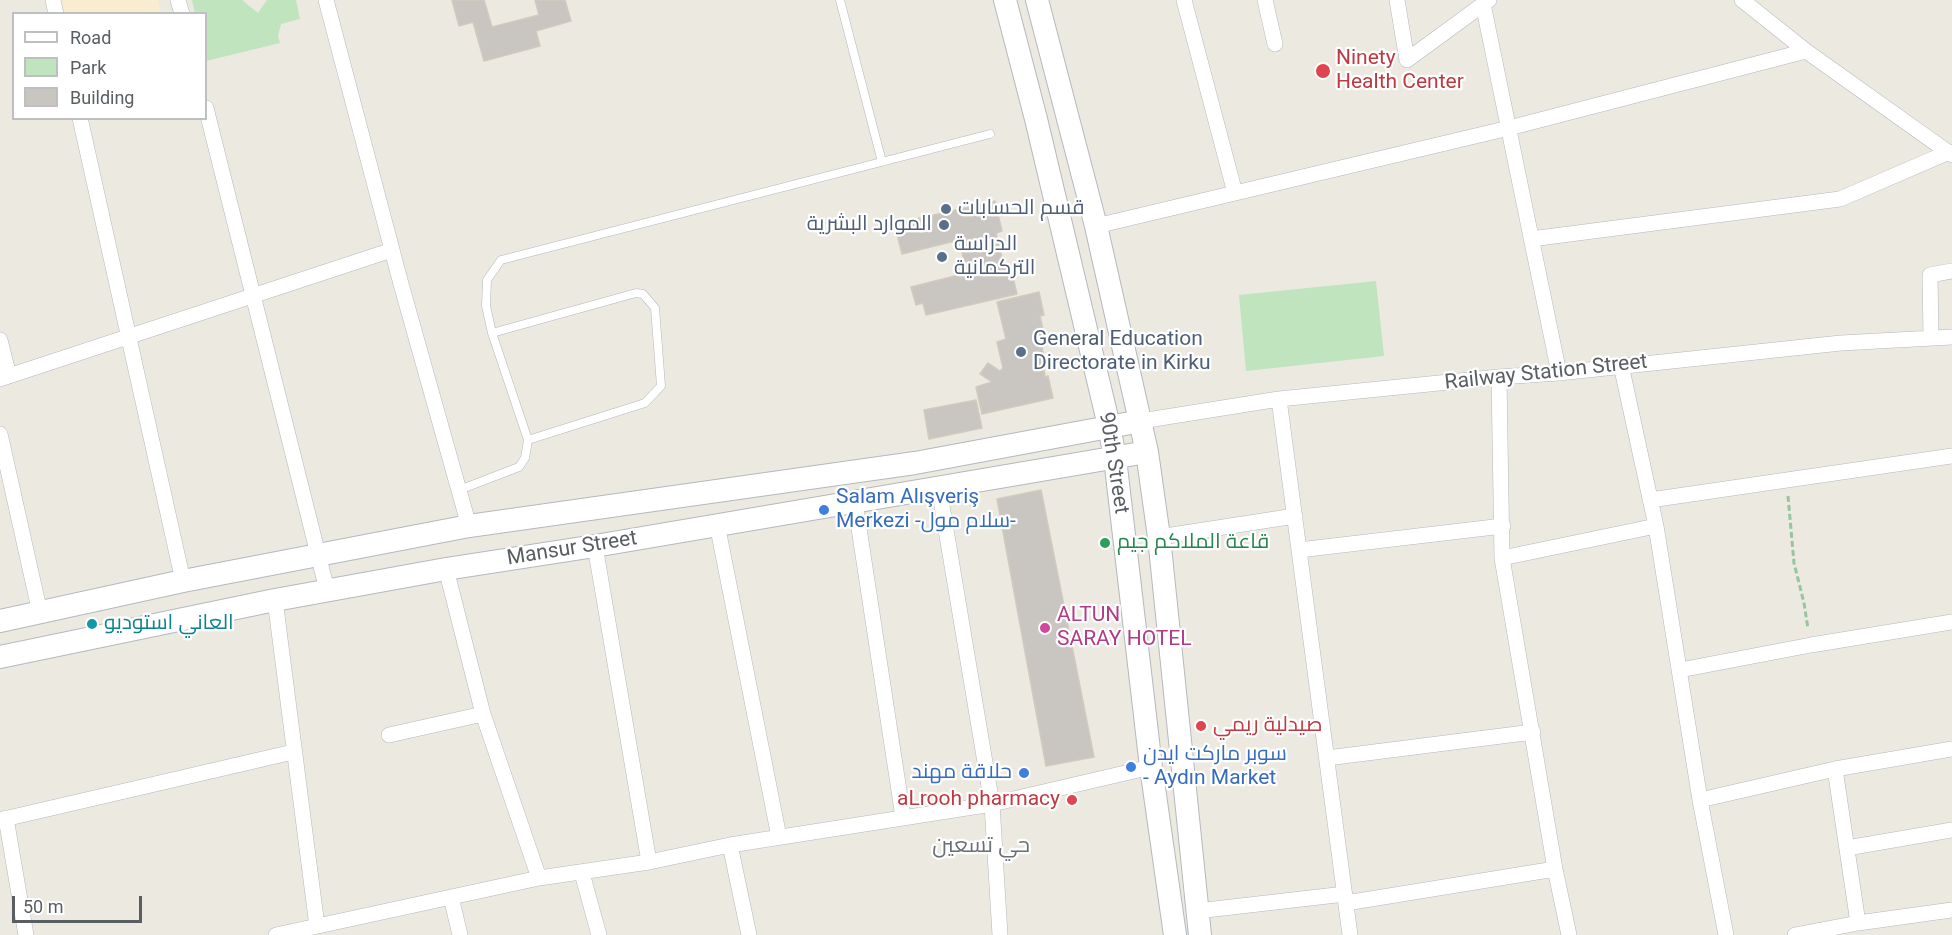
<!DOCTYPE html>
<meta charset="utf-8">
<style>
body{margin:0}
#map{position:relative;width:1952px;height:935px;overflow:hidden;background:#ece9e1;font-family:Roboto,sans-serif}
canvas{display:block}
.legend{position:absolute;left:12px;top:12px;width:195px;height:108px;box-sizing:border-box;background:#fff;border:2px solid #bdbfc0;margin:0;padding:8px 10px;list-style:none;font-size:18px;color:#595e62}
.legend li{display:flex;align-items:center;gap:12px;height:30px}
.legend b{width:30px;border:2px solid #bdbfc0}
.scale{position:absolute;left:12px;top:896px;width:130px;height:27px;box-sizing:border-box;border:3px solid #595e62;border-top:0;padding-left:8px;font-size:18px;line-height:21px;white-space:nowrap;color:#595e62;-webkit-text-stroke:4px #fff;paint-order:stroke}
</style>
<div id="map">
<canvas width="1952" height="935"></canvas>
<ul class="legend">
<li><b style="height:8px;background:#fff"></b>Road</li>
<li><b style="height:16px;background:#c0e4bd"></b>Park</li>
<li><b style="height:16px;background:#c9c5c0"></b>Building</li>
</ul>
<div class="scale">50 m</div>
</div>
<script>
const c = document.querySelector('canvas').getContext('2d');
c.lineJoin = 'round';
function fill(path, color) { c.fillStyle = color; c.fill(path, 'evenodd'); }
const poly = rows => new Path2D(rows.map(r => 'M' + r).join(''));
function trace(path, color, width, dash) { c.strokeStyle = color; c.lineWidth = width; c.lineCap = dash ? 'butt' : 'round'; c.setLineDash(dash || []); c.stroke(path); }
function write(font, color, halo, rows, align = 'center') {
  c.font = font + ' Roboto,Cairo,sans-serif'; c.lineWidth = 4.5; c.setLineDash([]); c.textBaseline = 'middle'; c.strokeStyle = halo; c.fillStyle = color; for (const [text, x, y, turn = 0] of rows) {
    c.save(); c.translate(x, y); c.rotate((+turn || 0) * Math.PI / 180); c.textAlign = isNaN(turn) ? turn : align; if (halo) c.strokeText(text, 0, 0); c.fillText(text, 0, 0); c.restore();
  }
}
const green = poly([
 [192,0,242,0,258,13,267,0,296,0,300,19,281,24,278,36,280,43,206,61,206,14,195,13],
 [1376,281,1384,356,1246,371,1239,295]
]);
const sand = poly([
 [61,0,158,0,161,13,65,13]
]);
const building = poly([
 [452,0,484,0,492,27,539,15,535,0,565,0,571,21,536,31,540,46,484,61,473,22,459,26,452,0],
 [995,201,1002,231,996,233,1004,266,1010,265,1017,294,926,315,923,303,916,305,911,287,967,273,959,240,902,254,897,234,905,231,903,222,995,201],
 [1039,292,1044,315,1040,316,1045,339,1040,340,1046,364,1043,365,1045,377,1048,376,1053,398,982,414,976,387,992,382,980,374,988,363,1000,371,1003,368,997,342,1006,339,997,302,1039,292],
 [976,400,982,428,929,439,924,410,976,400],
 [1041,490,1094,757,1046,766,997,499,1041,490]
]);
const path = poly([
 [1788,496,1794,563,1804,603,1808,629]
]);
const lane = poly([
 [840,0,882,162],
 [492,333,636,293,643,294,655,308,661,386,645,403,528,440],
 [459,490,519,467,525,458,528,440,492,333,486,306,487,280,501,260,990,134]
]);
const street = poly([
 [53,0,56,14],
 [178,0,182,14],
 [326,0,401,284,469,526],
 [1184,0,1235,193],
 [1265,0,1275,44],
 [1397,0,1407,60,1489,0],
 [1742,0,1806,51,1952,155],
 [1483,4,1559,373],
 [206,108,327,590],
 [80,118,183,581],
 [1096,226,1509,128,1806,51],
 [1531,239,1840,199,1949,152],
 [1931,338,1930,275,1952,271],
 [0,340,9,376],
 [1621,365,1656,526,1700,800,1726,935],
 [1499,377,1502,558,1555,869,1569,935],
 [0,379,392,250],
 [1279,399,1350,935],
 [1141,421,1279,399,1499,377,1559,373,1841,343,1952,337],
 [0,434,40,613],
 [939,488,992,804,1000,935],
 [1650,500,1952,456],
 [855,502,903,817],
 [717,524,779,837],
 [1159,537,1295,516],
 [595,546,649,862],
 [1299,550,1503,526],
 [1502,558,1656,526],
 [446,569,483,714,539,878],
 [275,600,317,926],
 [1680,670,1811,645,1952,622],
 [389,735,483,714],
 [1327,758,1533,732],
 [1835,769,1858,923],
 [1700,800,1835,769,1952,749],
 [6,818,26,935],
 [0,820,293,752],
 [730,845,749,935],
 [1847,848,1952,830],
 [582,873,599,935],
 [451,897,460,935],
 [1346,903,1555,869],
 [1197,911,1345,894],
 [276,935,539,878,649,862,730,845,992,804,1151,767],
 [1795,935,1858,923,1952,910]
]);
const secondary = poly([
 [1005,0,1036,119,1109,426,1115,458,1151,767,1175,935],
 [1037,0,1096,226,1147,452,1159,537,1200,935],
 [0,621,183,581,469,526,915,463,1141,421],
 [0,657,275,600,446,569,595,546,1147,452]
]);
const markers = [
 [1323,71,8,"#e0444e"],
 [946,209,6,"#5c6f8a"],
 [944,225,6,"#5c6f8a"],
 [942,257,6,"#5c6f8a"],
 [1021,352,6,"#5c6f8a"],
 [824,510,6,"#3f7fe0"],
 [1105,543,6,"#2e9e5b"],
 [92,624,6,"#0f9aa8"],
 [1045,628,6,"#d1479c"],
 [1201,726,6,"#e0444e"],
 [1131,767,6,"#3f7fe0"],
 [1024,773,6,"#3f7fe0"],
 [1072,800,6,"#e0444e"]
];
const healthNames = [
 ["Ninety",1336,59],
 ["Health Center",1336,83],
 ["صيدلية ريمي",1213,726],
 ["aLrooh pharmacy",1060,800,"right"]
];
const serviceNames = [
 ["قسم الحسابات",958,209],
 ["الموارد البشرية",932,225,"right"],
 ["الدراسة",954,245],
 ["التركمانية",954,269],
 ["General Education",1033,340],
 ["Directorate in Kirku",1033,364]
];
const streetNames = [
 ["Railway Station Street",1546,373,-6],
 ["90th Street",1113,463,81],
 ["Mansur Street",572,549,-9]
];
const shopNames = [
 ["Salam Alışveriş",836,498],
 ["Merkezi -سلام مول-",836,522],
 ["سوبر ماركت ايدن",1143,755],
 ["- Aydın Market",1143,779],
 ["حلاقة مهند",1012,773,"right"]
];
const leisureNames = [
 ["قاعة الملاكم جيم",1117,543]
];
const hotelNames = [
 ["ALTUN",1057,616],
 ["SARAY HOTEL",1057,640]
];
const cultureNames = [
 ["العاني استوديو",104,624]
];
const neighbourhoodNames = [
 ["حي تسعين",981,846]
];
fill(green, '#c0e4bd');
fill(sand, '#faecce');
fill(building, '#c9c5c0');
trace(building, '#d1cabf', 1.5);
trace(lane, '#b4b7bc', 9);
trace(street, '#b4b7bc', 16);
trace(secondary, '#b4b9be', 24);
trace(path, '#96c5a0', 3, [6, 3]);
trace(lane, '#fff', 8);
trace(street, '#fff', 15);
trace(secondary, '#fff', 22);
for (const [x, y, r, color] of markers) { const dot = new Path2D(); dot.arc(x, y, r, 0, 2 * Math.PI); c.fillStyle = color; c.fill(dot); trace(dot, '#fff', 2); }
write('21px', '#be3a42', '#fff', healthNames, 'left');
write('21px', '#4e5e75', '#fff', serviceNames, 'left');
write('21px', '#595e62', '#fff', streetNames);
write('21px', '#366cbe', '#fff', shopNames, 'left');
write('21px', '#27864d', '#fff', leisureNames, 'left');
write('21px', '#b23c85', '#fff', hotelNames, 'left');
write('21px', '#0d838f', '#fff', cultureNames, 'left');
write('22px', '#6a7074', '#fff', neighbourhoodNames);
</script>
